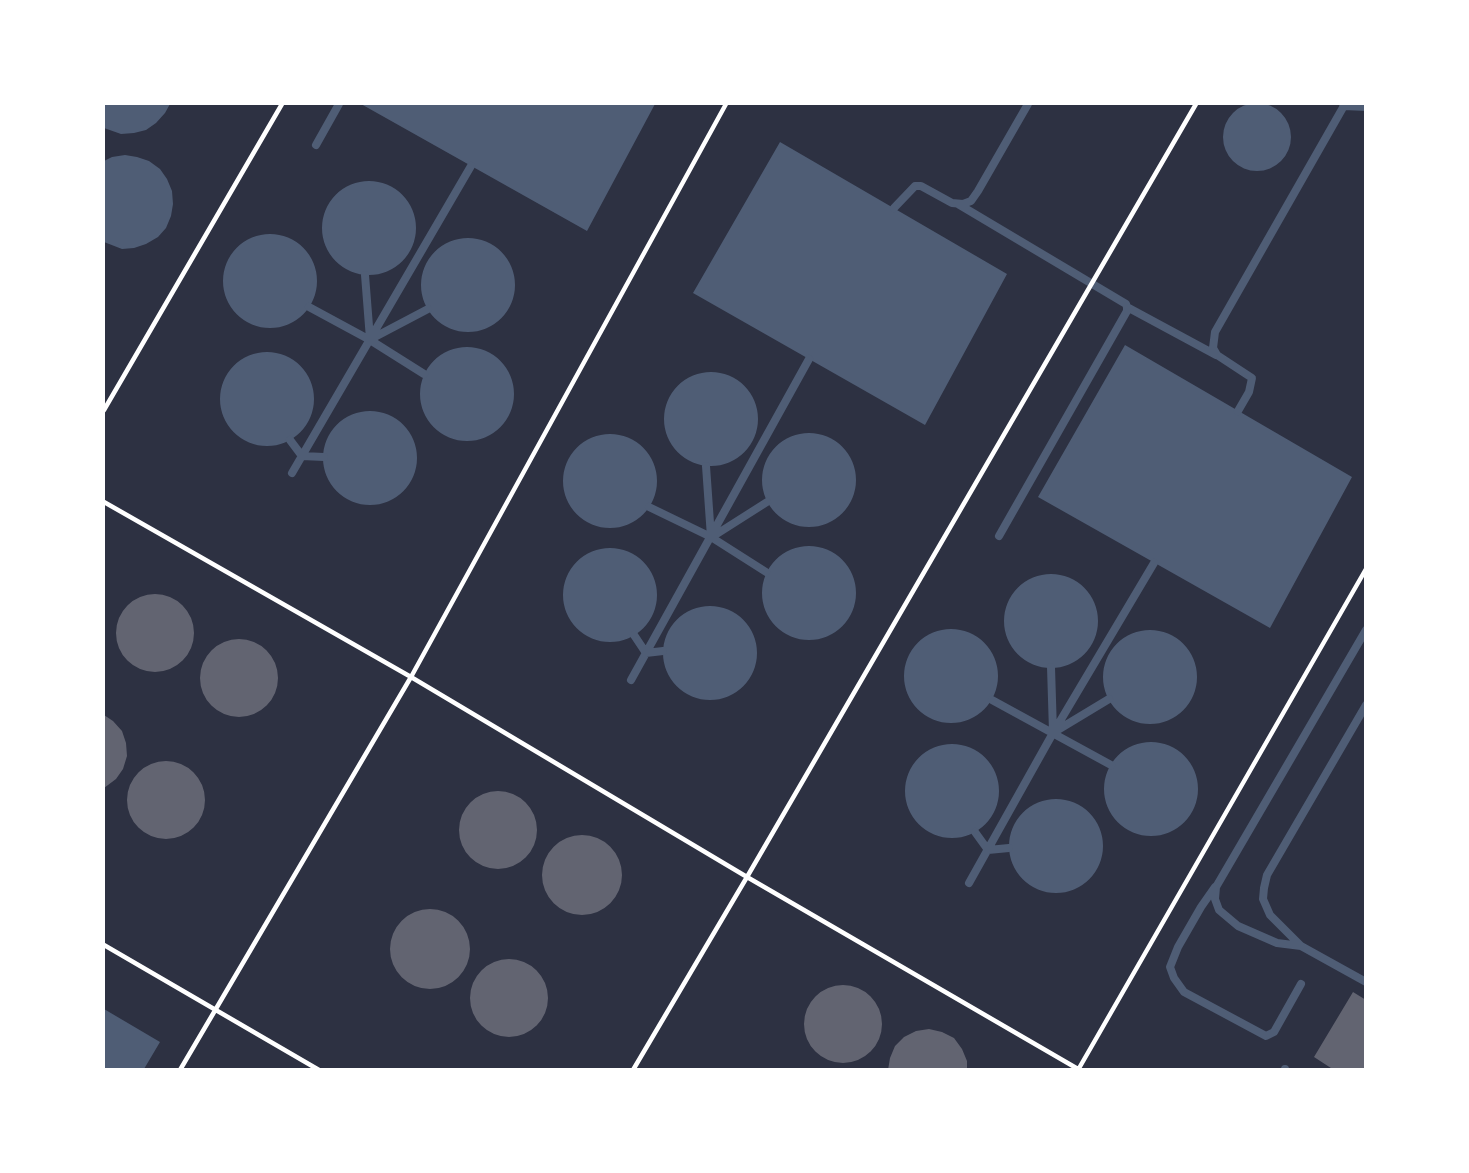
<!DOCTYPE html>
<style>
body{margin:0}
#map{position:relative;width:1469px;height:1173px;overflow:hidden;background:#2d3142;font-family:Overpass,sans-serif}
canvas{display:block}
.frame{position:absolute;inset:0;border:105px solid #fff;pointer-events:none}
</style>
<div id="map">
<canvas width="1469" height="1173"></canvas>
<div class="frame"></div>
</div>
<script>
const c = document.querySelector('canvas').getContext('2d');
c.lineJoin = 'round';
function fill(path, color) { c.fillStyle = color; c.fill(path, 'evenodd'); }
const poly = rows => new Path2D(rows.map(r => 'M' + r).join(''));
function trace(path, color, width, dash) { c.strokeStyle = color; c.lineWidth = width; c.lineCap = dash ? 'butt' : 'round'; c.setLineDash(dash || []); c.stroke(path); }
const water = poly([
 '1223 137a34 34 0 1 1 68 0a34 34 0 1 1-68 0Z',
 [104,104,170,104,165,113,156,123,146,130,134,133,121,134,104,128],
 [361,104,655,104,587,231],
 [780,142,1007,274,925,425,693,293],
 [125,155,137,157,149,161,160,169,167,179,172,191,173,204,171,216,166,228,158,237,146,244,134,248,122,249,104,242,104,161,112,157],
 '322 228a47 47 0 1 1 94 0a47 47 0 1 1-94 0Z',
 '223 281a47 47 0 1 1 94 0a47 47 0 1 1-94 0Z',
 '421 285a47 47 0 1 1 94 0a47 47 0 1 1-94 0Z',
 [1125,345,1352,477,1270,628,1038,497],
 '420 394a47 47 0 1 1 94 0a47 47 0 1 1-94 0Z',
 '220 399a47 47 0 1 1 94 0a47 47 0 1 1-94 0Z',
 '664 419a47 47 0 1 1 94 0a47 47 0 1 1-94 0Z',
 '323 458a47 47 0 1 1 94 0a47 47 0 1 1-94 0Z',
 '762 480a47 47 0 1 1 94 0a47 47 0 1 1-94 0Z',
 '563 481a47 47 0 1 1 94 0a47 47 0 1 1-94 0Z',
 '762 593a47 47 0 1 1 94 0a47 47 0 1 1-94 0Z',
 '563 595a47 47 0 1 1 94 0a47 47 0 1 1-94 0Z',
 '1004 621a47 47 0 1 1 94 0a47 47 0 1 1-94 0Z',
 '663 653a47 47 0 1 1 94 0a47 47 0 1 1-94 0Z',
 '904 676a47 47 0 1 1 94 0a47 47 0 1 1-94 0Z',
 '1103 677a47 47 0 1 1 94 0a47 47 0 1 1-94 0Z',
 '1104 789a47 47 0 1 1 94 0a47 47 0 1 1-94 0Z',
 '905 791a47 47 0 1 1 94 0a47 47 0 1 1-94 0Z',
 '1009 846a47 47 0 1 1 94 0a47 47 0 1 1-94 0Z',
 [104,1009,160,1042,144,1069,104,1069]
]);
const stream = poly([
 [1343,104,1344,106,1366,107],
 [316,145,339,104],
 [958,204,1126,304,1127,307,1127,311,999,536],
 [894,208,915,186,921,186,952,203,963,204,971,201,978,191,1028,104],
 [365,275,370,339],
 [309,307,370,340,424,374],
 [1127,307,1216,355],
 [371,339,428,309],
 [1238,411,1249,392,1252,378,1217,355,1213,348,1215,332,1345,104],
 [290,440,302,456,324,457],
 [706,466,711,537],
 [292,473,471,166],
 [649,507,711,537,766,572],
 [712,537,767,502],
 [1366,630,1216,887,1215,899,1219,910,1238,926,1277,943,1301,946,1366,982],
 [634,635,646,653,663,651],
 [1051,667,1053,732],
 [631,680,809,359],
 [992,700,1111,765],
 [1056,731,1109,699],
 [975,832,988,850,1009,848],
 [969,883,1053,733,1154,563],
 [1215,887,1201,907,1178,947,1170,967,1174,978,1184,992,1266,1036,1274,1032,1301,984],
 [1301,946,1270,915,1263,899,1264,888,1267,875,1366,705],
 [1285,1070,1285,1069]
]);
const building = poly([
 '116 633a39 39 0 1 1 78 0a39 39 0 1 1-78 0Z',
 '200 678a39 39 0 1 1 78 0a39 39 0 1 1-78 0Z',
 [104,715,113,721,122,731,126,743,127,756,123,769,116,779,104,788],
 '127 800a39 39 0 1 1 78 0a39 39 0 1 1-78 0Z',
 '459 830a39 39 0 1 1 78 0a39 39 0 1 1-78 0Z',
 '542 875a40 40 0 1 1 80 0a40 40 0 1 1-80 0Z',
 '390 949a40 40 0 1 1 80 0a40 40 0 1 1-80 0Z',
 '470 998a39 39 0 1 1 78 0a39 39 0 1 1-78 0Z',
 '804 1024a39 39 0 1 1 78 0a39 39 0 1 1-78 0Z',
 [1353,992,1366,1000,1366,1070,1334,1070,1314,1057],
 [929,1029,942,1032,954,1038,962,1049,967,1061,967,1070,888,1070,890,1058,895,1046,904,1037,916,1031]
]);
const service = poly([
 [104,410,282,104],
 [104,502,411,677,747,877,1078,1069],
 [104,945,319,1070],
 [180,1070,411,677,726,104],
 [633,1070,747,877,1196,104],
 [1078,1070,1366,569]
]);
fill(water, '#4f5d75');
trace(stream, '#4f5d75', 8);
fill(building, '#626471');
trace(service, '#fff', 4.5);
</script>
